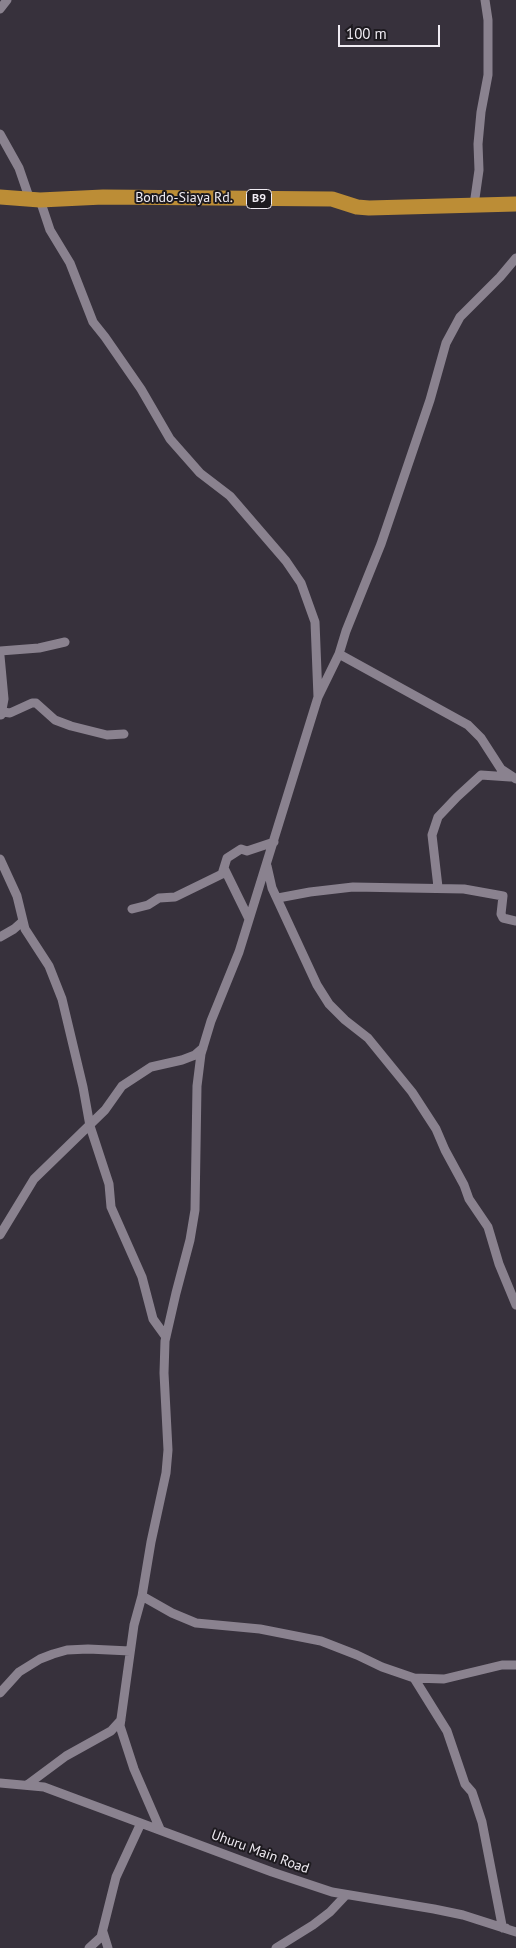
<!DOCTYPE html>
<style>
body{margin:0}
#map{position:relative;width:516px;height:1948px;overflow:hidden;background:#37313c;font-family:"PT Sans",sans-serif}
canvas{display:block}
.scale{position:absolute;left:338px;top:25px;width:102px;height:22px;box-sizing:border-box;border:2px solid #f0ecf3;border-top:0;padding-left:6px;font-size:15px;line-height:18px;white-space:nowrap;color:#f0ecf3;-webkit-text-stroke:4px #1d1a1f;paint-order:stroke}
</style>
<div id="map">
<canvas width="516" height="1948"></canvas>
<div class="scale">100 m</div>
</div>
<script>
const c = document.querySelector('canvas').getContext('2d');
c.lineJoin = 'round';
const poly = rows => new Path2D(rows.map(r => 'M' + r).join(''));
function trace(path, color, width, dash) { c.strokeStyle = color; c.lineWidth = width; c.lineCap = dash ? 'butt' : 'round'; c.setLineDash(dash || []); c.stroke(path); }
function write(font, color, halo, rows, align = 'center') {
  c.font = font + ' "PT Sans",sans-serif'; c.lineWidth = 4; c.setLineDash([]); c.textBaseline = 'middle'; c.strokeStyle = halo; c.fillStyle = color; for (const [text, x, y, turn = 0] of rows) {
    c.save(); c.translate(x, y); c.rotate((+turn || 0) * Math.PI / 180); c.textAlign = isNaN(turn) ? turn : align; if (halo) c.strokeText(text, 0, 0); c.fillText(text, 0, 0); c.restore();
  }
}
const street = poly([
 [0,9,7,0],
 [0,134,19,168,30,200],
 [40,200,50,230,70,263,93,322,105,337,141,389,170,439,200,473,230,496,286,561,301,583,315,622,318,697],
 [474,205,479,170,478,144,481,112,488,75,488,20,485,0],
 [0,651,39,648,65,642],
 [339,654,468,725,481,738,501,769,516,779],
 [0,656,4,699,1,715],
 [3,712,10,713,32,703,36,703,55,720,71,726,107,735,124,734],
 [0,859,17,896,25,929,49,966,62,999,83,1087,90,1126,109,1184,111,1207,142,1277,153,1319,166,1337],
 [267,866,272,888,317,985,329,1004,345,1020,368,1038,412,1092,436,1129,445,1150,464,1185,469,1199,488,1227,499,1264,516,1305],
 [224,868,249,919],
 [438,887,432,835,438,817,457,797,481,775,510,777],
 [278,898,310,892,353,887,464,889,503,896,501,914,503,918,516,921],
 [132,909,148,905,159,898,175,897,218,876,222,874,227,858,241,849,247,851,274,842],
 [0,937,14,929,23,921],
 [0,1235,34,1179,105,1110,122,1086,151,1067,182,1060,195,1055,203,1048],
 [142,1596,172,1613,196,1623,260,1629,321,1641,357,1655,382,1667,414,1678,444,1679,502,1665,516,1665],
 [414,1678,447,1731,465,1784,472,1792,482,1822,502,1925,503,1928,506,1928],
 [0,1693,19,1672,40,1659,53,1654,67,1650,88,1649,130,1651],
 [0,1783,44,1787,272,1872,332,1892,434,1909,463,1915,516,1932],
 [27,1785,66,1756,111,1731,121,1720],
 [160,1829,134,1769,120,1726,134,1625,142,1596,151,1542,166,1473,168,1450,164,1373,165,1341,176,1293,190,1240,195,1210,197,1086,201,1054,211,1021,239,952,318,697,339,654,346,631,381,544,430,400,446,343,460,317,500,277,516,258],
 [103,1932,108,1948],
 [89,1948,101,1937,116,1877,141,1823],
 [276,1948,313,1925,330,1912,346,1895]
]);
const highway = poly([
 [0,197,40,200,103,197,332,199,357,207,369,208,516,204]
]);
const shields = [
 [259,199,25]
];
const shieldNames = [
 ["B9",259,199]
];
const streetNames = [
 ["Bondo-Siaya Rd.",184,198],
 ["Uhuru Main Road",260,1852,20]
];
trace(street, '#8a828f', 9);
trace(highway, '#bc8d36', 15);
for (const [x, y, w] of shields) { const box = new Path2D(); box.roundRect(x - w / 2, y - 9.5, w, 19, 4); c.fillStyle = '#1d1a1f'; c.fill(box); trace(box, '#f0ecf3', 1); }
write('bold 12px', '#f0ecf3', null, shieldNames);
write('14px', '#f0ecf3', '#1d1a1f', streetNames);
</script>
